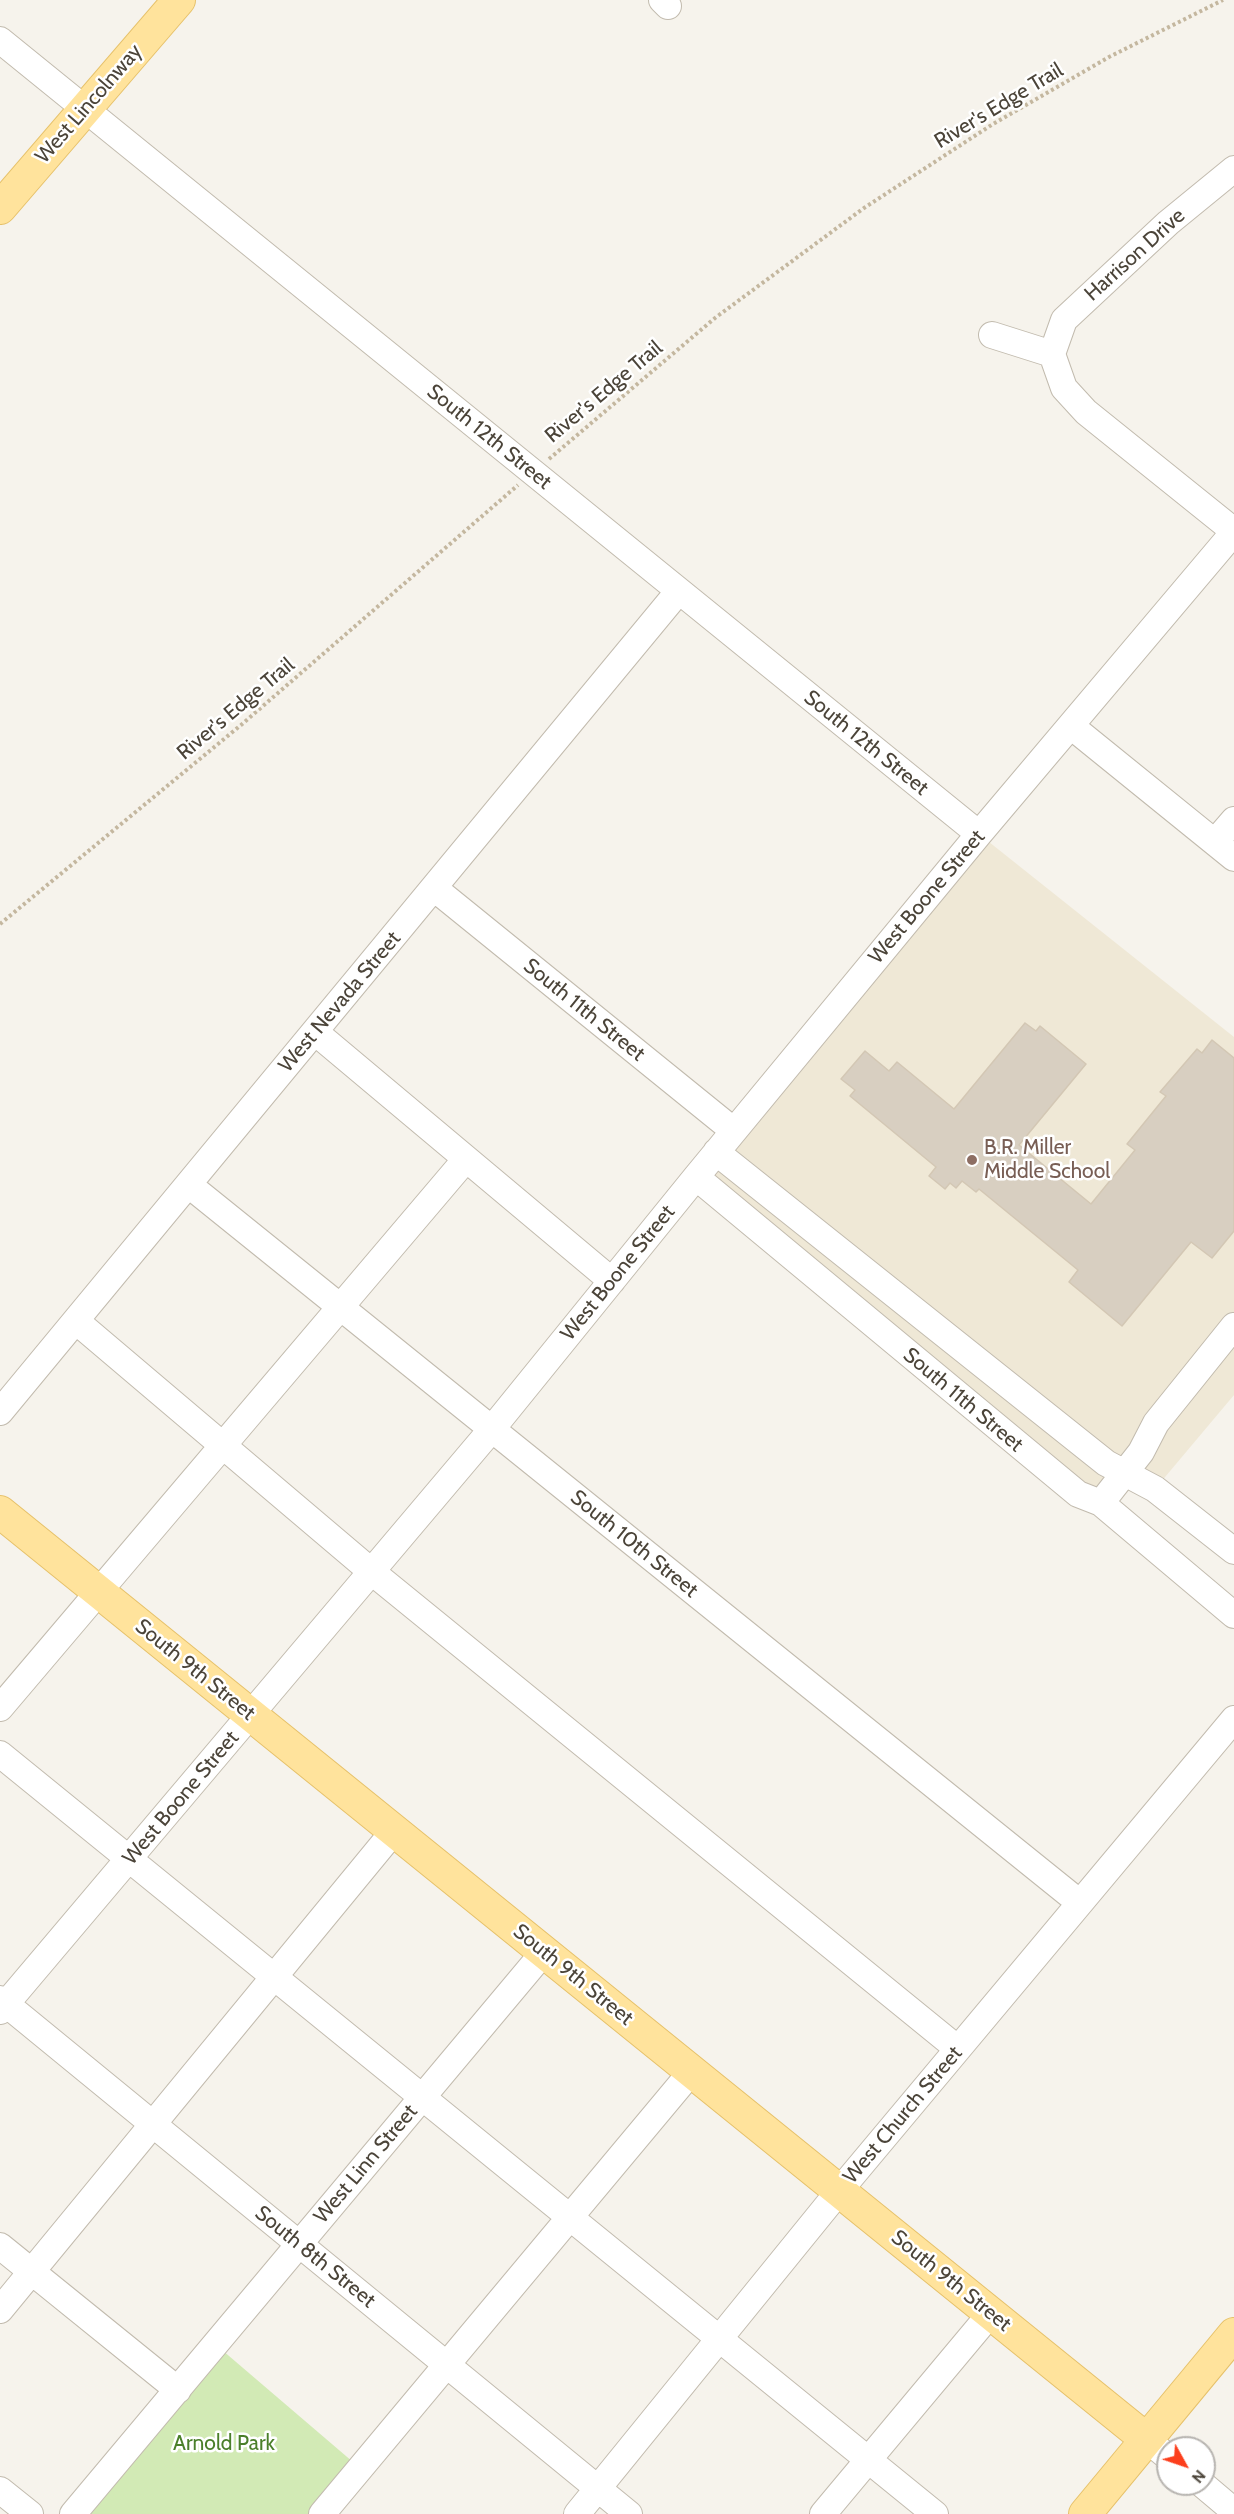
<!DOCTYPE html>
<style>
body{margin:0}
#map{position:relative;width:1234px;height:2514px;overflow:hidden;background:#f6f3ec;font-family:Cabin,sans-serif}
canvas{display:block}
.north{position:absolute;left:1156px;top:2436px;width:60px;height:60px;box-sizing:border-box;background:#fff;border:2px solid #b7b4b0;border-radius:50%;rotate:130deg;font-size:16px;font-weight:700;line-height:24px;text-align:center;color:#4b4439}
.north::after{content:'';display:block;margin:auto;width:21px;height:27px;background:#fc3f1d;clip-path:polygon(50% 0,100% 100%,50% 72%,0 100%)}
</style>
<div id="map">
<canvas width="1234" height="2514"></canvas>
<div class="north">N</div>
</div>
<script>
const c = document.querySelector('canvas').getContext('2d');
c.lineJoin = 'round';
function fill(path, color) { c.fillStyle = color; c.fill(path, 'evenodd'); }
const poly = rows => new Path2D(rows.map(r => 'M' + r).join(''));
function trace(path, color, width, dash) { c.strokeStyle = color; c.lineWidth = width; c.lineCap = dash ? 'butt' : 'round'; c.setLineDash(dash || []); c.stroke(path); }
function write(font, color, halo, rows, align = 'center') {
  c.font = font + ' Cabin,sans-serif'; c.lineWidth = 5; c.setLineDash([]); c.textBaseline = 'middle'; c.strokeStyle = halo; c.fillStyle = color; for (const [text, x, y, turn = 0] of rows) {
    c.save(); c.translate(x, y); c.rotate((+turn || 0) * Math.PI / 180); c.textAlign = isNaN(turn) ? turn : align; if (halo) c.strokeText(text, 0, 0); c.fillText(text, 0, 0); c.restore();
  }
}
const education = poly([
 [979,834,1234,1037,1234,1395,1155,1489,1089,1493,703,1169]
]);
const green = poly([
 [215,2344,360,2468,322,2514,73,2514]
]);
const building = poly([
 [1025,1023,1036,1031,1040,1026,1086,1064,1019,1145,1091,1204,1135,1150,1127,1144,1166,1096,1160,1092,1197,1049,1202,1053,1212,1040,1234,1058,1234,1231,1212,1258,1191,1242,1122,1326,1069,1282,1078,1270,979,1189,976,1192,962,1181,956,1188,950,1183,945,1189,929,1176,936,1167,850,1096,855,1090,841,1079,865,1051,889,1071,897,1062,954,1109,1025,1023]
]);
const path = poly([
 [549,459,715,318,864,208,993,124,1109,57,1223,0],
 [0,924,241,725,518,485]
]);
const minor = poly([
 [662,0,668,6],
 [0,40,979,834],
 [992,335,1052,354,1064,320,1168,223,1234,169],
 [1052,354,1064,388,1086,412,1234,531],
 [1071,726,1234,858],
 [1215,842,1234,820],
 [434,888,734,1131],
 [315,1032,612,1281],
 [716,1152,1106,1463,1155,1489,1234,1551],
 [696,1177,1078,1494,1101,1503,1234,1615],
 [189,1185,1080,1903],
 [76,1321,372,1572,958,2049],
 [0,1412,678,592],
 [1101,1503,1141,1452,1156,1423,1234,1326],
 [0,1708,466,1159],
 [0,1754,935,2514],
 [0,1999,629,2514],
 [0,2011,491,1430,696,1177,979,834,1234,532],
 [0,2246,178,2390],
 [0,2310,394,1831],
 [1146,2439,1168,2457],
 [1202,2484,1234,2511],
 [0,2490,30,2514],
 [73,2514,544,1952],
 [322,2514,692,2071],
 [577,2514,840,2190,1234,1719],
 [823,2514,991,2313]
]);
const major = poly([
 [0,208,179,0],
 [0,1512,1146,2439],
 [1085,2514,1234,2334]
]);
const markers = [
 [972,1160,6,"#8d6e63"]
];
const streetNames = [
 ["West Lincolnway",89,104,-49],
 ["River's Edge Trail",999,106,-31],
 ["Harrison Drive",1135,255,-42],
 ["River's Edge Trail",604,392,-40],
 ["South 12th Street",489,437,39],
 ["River's Edge Trail",236,709,-40],
 ["South 12th Street",866,743,39],
 ["West Boone Street",927,897,-50],
 ["West Nevada Street",340,1002,-50],
 ["South 11th Street",584,1010,39],
 ["West Boone Street",618,1273,-51],
 ["South 11th Street",963,1400,40],
 ["South 10th Street",634,1544,39],
 ["South 9th Street",195,1670,39],
 ["West Boone Street",181,1798,-50],
 ["South 9th Street",573,1975,39],
 ["West Church Street",903,2115,-50],
 ["West Linn Street",366,2164,-50],
 ["South 8th Street",315,2257,39],
 ["South 9th Street",951,2281,39]
];
const educationNames = [
 ["B.R. Miller",984,1148],
 ["Middle School",984,1172]
];
const parkNames = [
 ["Arnold Park",224,2444]
];
fill(education, '#efe8d6');
fill(green, '#d2eab5');
fill(building, '#d8cfc1');
trace(building, '#d3c7b4', 1.5);
trace(minor, '#c2bbae', 28);
trace(major, '#e6c16a', 34);
trace(path, '#c4b79f', 4, [3, 3]);
trace(minor, '#fff', 26);
trace(major, '#ffe39c', 32);
for (const [x, y, r, color] of markers) { const dot = new Path2D(); dot.arc(x, y, r, 0, 2 * Math.PI); c.fillStyle = color; c.fill(dot); trace(dot, '#fff', 2); }
write('21px', '#4b4439', '#fff', streetNames);
write('21px', '#785e54', '#fff', educationNames, 'left');
write('21px', '#4a7f2a', '#fff', parkNames);
</script>
